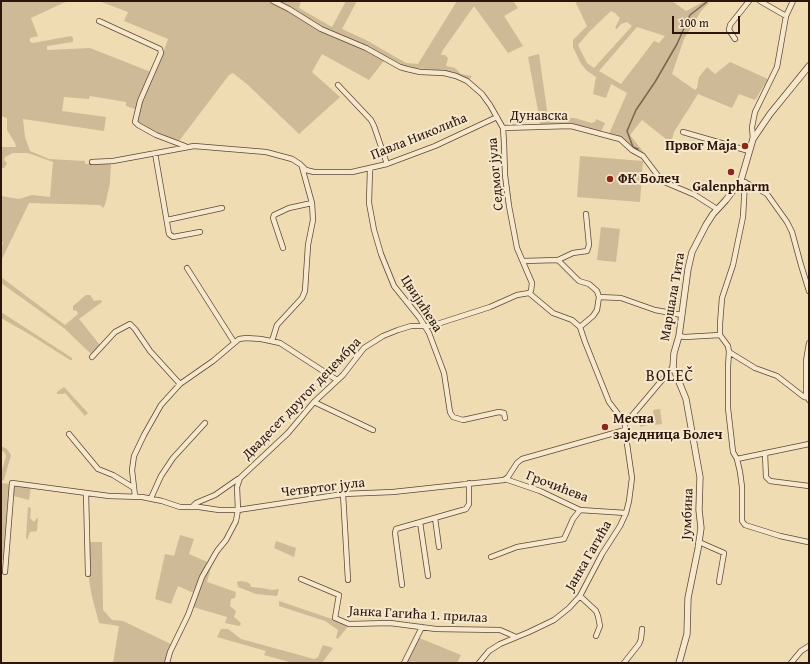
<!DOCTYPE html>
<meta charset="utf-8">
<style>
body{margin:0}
#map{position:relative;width:810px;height:664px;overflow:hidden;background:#efdcb2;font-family:"Gentium Book Plus",serif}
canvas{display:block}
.frame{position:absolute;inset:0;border:2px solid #2d150c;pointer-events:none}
.scale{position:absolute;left:672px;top:16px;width:68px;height:18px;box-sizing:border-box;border:2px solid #2d150c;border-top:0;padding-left:5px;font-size:12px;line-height:14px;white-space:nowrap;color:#2d150c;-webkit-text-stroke:3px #f5e8cd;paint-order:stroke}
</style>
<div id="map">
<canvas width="810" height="664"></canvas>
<div class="frame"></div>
<div class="scale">100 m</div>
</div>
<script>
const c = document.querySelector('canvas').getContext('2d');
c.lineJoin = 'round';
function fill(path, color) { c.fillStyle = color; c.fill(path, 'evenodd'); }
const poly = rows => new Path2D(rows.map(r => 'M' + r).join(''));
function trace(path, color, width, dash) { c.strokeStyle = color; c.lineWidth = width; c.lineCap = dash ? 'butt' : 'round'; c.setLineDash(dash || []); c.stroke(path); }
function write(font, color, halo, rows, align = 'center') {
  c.font = font + ' "Gentium Book Plus",serif'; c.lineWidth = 4; c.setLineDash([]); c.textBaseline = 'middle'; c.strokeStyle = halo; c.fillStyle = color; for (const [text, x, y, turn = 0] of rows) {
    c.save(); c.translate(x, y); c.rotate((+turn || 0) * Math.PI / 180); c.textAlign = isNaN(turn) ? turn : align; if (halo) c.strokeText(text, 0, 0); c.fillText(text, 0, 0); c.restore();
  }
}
const green = poly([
 [1,1,70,1,63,3,31,18,38,36,30,38,30,42,33,43,71,36,73,38,73,42,47,46,47,50,90,48,151,72,160,62,168,39,124,21,128,12,99,1,301,1,299,8,332,27,346,1,357,1,342,29,366,40,406,63,418,64,457,1,513,1,518,8,504,16,523,46,508,53,474,6,443,50,441,55,445,55,448,58,446,66,455,68,461,74,472,76,469,80,445,71,407,67,387,57,369,80,322,54,312,72,340,97,299,134,248,85,233,73,229,75,179,141,146,128,138,122,136,119,138,110,126,106,126,102,90,96,89,99,64,97,62,111,106,117,104,131,23,119,25,137,30,151,49,159,85,161,85,164,111,163,110,183,105,205,103,208,100,205,29,203,1,261,1,248,3,243,1,241,1,196,19,199,32,195,50,197,53,162,28,153,13,153,5,157,4,160,7,163,4,168,1,168,1,147,16,147,15,143,7,130,7,118,1,116],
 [575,1,672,1,686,11,705,1,709,3,701,11,684,39,672,74,695,90,697,88,699,77,707,67,715,74,730,62,768,79,755,100,739,94,732,108,698,94,674,132,671,143,642,120,630,135,645,154,644,156,630,148,623,140,617,136,609,134,627,93,611,84,606,98,593,94,596,77,586,70,580,62,573,47,573,40,587,26],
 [611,11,615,13,620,18,615,28,617,29,621,24,627,22,632,26,594,68,587,63,578,45,590,31],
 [637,27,665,36,659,43,654,41,621,84,599,71],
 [539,54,548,117,575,118,591,123,595,122,596,119,605,123,601,132,540,125,539,116,528,57],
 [580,156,643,161,640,202,577,197],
 [601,227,620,229,616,262,597,260],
 [1,277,65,325,78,314,77,311,73,310,73,306,86,295,90,295,94,301,101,300,102,302,79,319,100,345,91,354,64,328,1,283],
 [1,312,72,358,72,360,70,360,29,334,1,318],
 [64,387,88,413,85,416,65,393,63,394,57,394,57,392],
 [660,409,662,424,655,425,653,410],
 [647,414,652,417,652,424,640,427,640,424],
 [1,446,7,449,11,455,4,480,1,481,1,474,6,456,5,453,1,450],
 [1,483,10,484,4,560,1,560],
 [14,485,31,487,29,500,13,496],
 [28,507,31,508,30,518,34,522,37,518,38,518,37,531,30,532,27,540,26,538],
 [180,535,194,539,189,554,212,564,207,582,236,592,235,598,231,599,230,606,236,611,234,617,240,622,241,624,239,626,225,623,227,617,193,607,198,595,178,586,171,604,155,599,165,554,174,556],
 [276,541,296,548,294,557,274,548],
 [89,542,102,542,103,610,112,620,123,621,175,646,168,663,113,663,119,626,99,623,92,597,89,579],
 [240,581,247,582,250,584,251,587,262,588,272,590,279,589,277,596,256,594,238,587,237,582],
 [279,601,332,619,349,625,338,639,336,638,338,630,325,621,279,606],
 [221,629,228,629,241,639,314,659,318,657,323,645,333,648,322,663,293,663,264,655,266,651,217,637],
 [417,637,461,655,457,663,418,663,413,661,411,663,402,663]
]);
const stream = poly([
 [638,149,633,147,627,131,636,110,655,82,677,44,690,15,708,1]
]);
const minor = poly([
 [273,1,289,9,321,29,366,48,400,67,407,69,420,72,444,73,456,76,467,81,482,94,490,105,503,128,504,143,505,175,509,206,517,248,532,283,531,291,529,293,553,313,572,320,580,327,585,342,609,402,622,419,627,422],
 [760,1,786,16],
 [99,21,160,49,161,53,140,101,135,122,138,125,156,135,185,146],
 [735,39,729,30,730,25,749,1],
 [338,85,371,120,374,126,387,164],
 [503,128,571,126,616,138,620,139,632,150,643,156,662,181,695,195,717,209],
 [683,132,749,151],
 [753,139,752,127,755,112,777,67,786,16,793,1],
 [155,153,169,234,173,237,200,232],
 [92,162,113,161,194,146,266,152,292,159,300,164,306,170,314,172,352,172,387,164,435,146,497,117],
 [370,169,369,203,374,230,381,254,394,286,419,317,429,333,444,373,450,412,453,417,463,420,499,412,504,413,505,418],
 [744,182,755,187,767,194,787,222,792,232,801,265,809,291],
 [745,182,743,217,733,265,722,298,720,324,720,335,728,346,729,352,728,367,728,408,733,452,737,459,740,472,742,487,742,521,745,525,780,536,808,542],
 [167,220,222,208],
 [283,248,273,218,274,215,289,208,312,203],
 [558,260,579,281,589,284,597,291,599,297,597,310,593,316,580,327],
 [523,261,558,260,573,253,587,251,589,245,586,214],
 [187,268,234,342],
 [599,297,621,298,655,310,682,315],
 [679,336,685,337,720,335],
 [272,341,277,325,302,298,305,291,308,245,313,220,312,203,302,167],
 [809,343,806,361,806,393,809,400],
 [729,352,755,368,777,376,804,397,809,398],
 [92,357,115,332,130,324,135,329,150,351,180,384],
 [314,402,373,430],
 [69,434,98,469,113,475,134,488],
 [765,453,766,477,770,481,809,486],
 [737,459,809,444],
 [505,479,540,491,580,510,626,513],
 [86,493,88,574],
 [343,494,348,580],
 [135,496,132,470,134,456,144,435,161,405,180,384,213,361,239,339,246,338,261,339,280,343,337,380],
 [151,498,161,476,173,458,205,423],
 [192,507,196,503,215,495,238,479],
 [435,518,439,547],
 [420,522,428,576],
 [699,542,724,553,719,582],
 [491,557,517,547,564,539,573,519,580,510],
 [5,572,12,483,109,496,142,497,162,501,180,507,199,507,219,510,238,510,343,494,393,492,504,480,508,477,517,463,522,459,625,430],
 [301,579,339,595,335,618,349,624,390,623,436,629,500,630,516,637],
 [402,585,395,533,396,529,466,509,469,504,469,483],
 [580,596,596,611,598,616,600,626,596,636],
 [167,663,170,652,188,615,202,577,217,551,226,540,236,521,238,510,237,487,240,478,288,433,314,402,343,375,364,348,383,336,398,330,411,326,431,326,490,307,517,295,529,293],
 [404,663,422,627],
 [479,663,489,651,500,644,529,632,554,620,569,608,580,596,602,554,620,526,626,513,629,501,632,478,625,430,625,424,673,367],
 [624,663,639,644,641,639,642,629],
 [791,663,801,651,809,646]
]);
const tertiary = poly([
 [679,663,687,634,688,598,698,549,701,528,699,510,700,477,686,399,673,367,674,353,679,336,688,269,692,252,706,225,713,214,726,200,741,180,753,139,770,114,809,66]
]);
const markers = [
 [745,146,4,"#8f2418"],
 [731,172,4,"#8f2418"],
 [610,179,4,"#8f2418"],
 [605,427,4,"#8f2418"]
];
const streetNames = [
 ["Дунавска",539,116],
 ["Павла Николића",419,137,-22],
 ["Седмог јула",496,174,-95],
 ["Маршала Тита",673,297,-80],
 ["Цвијићева",421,304,57],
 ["Двадесет другог децембра",302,399,-46],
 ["Грочићева",557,487,21],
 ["Четвртог јула",323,488,-7],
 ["Јумбина",688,514,-88],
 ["Јанка Гагића",589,556,-60],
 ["Јанка Гагића 1. прилаз",418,615,3]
];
const poiNames = [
 ["Првог Маја",737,146,"right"],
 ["ФК Болеч",618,179],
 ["Galenpharm",731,187,"center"],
 ["Месна",613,419],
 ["заједница Болеч",613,435]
];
const quarterNames = [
 ["BOLEČ",670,377]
];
fill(green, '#ceba96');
trace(stream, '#7a644e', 1.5);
trace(minor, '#5e4736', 6);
trace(tertiary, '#5e4736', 7);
trace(minor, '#f5e8cd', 4.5);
trace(tertiary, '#f5e8cd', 5.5);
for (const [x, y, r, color] of markers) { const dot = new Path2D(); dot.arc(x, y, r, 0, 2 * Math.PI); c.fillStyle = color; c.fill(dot); trace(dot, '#f5e8cd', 1.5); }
write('14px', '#2d150c', '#f5e8cd', streetNames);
write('bold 14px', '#2d150c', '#f5e8cd', poiNames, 'left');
c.letterSpacing = '1px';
write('16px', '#2d150c', '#f5e8cd', quarterNames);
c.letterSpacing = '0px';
</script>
